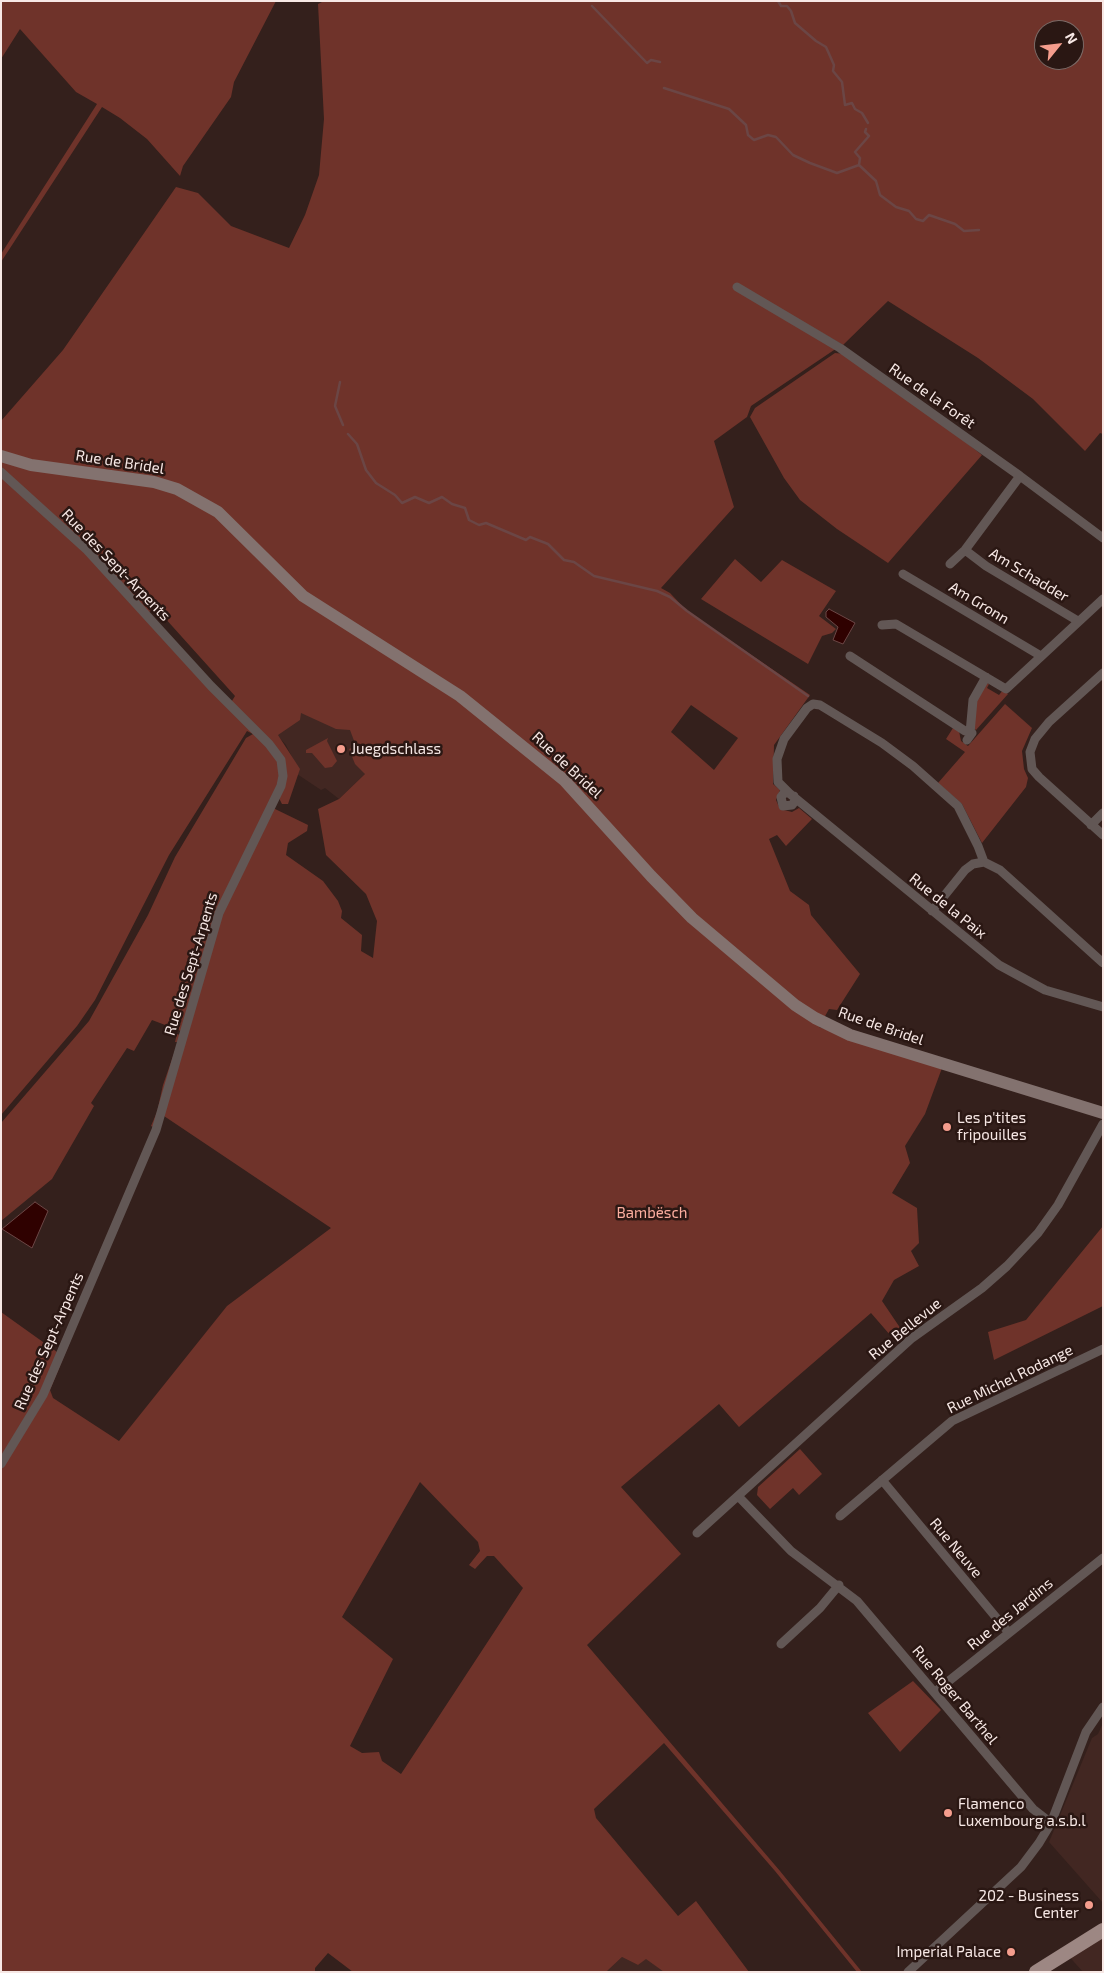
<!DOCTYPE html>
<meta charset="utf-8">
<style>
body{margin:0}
#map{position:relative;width:1104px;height:1973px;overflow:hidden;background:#34201c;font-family:"Exo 2",sans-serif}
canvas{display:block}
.frame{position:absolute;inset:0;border:2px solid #f7e8e5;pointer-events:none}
.north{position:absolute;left:1034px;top:20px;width:50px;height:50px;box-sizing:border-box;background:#2a1713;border:1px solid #7c6b67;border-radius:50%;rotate:61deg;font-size:14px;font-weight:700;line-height:20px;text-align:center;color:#f7e8e5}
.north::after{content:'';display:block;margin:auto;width:18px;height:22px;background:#f59d8d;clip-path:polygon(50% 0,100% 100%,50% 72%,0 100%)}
</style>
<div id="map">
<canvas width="1104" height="1973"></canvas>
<div class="frame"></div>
<div class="north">N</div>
</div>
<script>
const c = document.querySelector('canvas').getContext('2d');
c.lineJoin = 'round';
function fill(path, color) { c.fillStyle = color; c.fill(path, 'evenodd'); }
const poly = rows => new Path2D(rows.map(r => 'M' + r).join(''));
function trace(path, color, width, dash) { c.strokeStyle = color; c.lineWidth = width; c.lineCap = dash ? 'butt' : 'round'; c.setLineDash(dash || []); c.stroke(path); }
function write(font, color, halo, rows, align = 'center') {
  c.font = font + ' "Exo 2",sans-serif'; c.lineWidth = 5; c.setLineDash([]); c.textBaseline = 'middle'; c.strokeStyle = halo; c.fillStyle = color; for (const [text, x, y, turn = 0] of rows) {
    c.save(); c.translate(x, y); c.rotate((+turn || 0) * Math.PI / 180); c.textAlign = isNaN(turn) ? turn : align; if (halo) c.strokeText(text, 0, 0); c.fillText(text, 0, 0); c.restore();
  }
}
const built = poly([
 [303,693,353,705,365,774,339,799,325,788,321,790,291,770,294,762,291,755,286,745,269,726],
 [1103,1723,1103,1903,1049,1842,1092,1738,1098,1734],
 [1103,1930,1103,1972,1083,1972,1066,1953],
 [622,1957,638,1965,646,1958,664,1972,606,1972]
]);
const green = poly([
 [1,1,276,1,234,82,231,97,183,166,180,176,147,139,120,118,102,107,1,262,1,254,97,104,76,92,20,29,1,59],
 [324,1,1103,1,1103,434,1100,433,1085,451,1033,399,978,358,888,301,843,345,742,287,837,348,751,406,747,417,714,441,734,507,661,588,670,593,687,611,810,695,774,745,773,784,780,790,776,800,780,809,792,812,799,808,812,819,786,846,777,835,769,839,790,891,809,905,811,915,860,974,837,1010,829,1009,819,1027,942,1068,925,1114,905,1146,910,1163,892,1193,917,1208,919,1243,911,1251,919,1266,894,1280,882,1301,905,1335,897,1343,871,1313,739,1427,719,1404,621,1487,681,1554,587,1645,780,1871,862,1972,857,1972,775,1871,664,1743,594,1809,596,1818,678,1916,696,1901,749,1972,664,1972,646,1959,638,1965,622,1957,606,1972,353,1972,328,1953,315,1968,315,1972,1,1972,1,1312,57,1352,153,1127,151,1126,157,1112,163,1085,178,1042,175,1042,177,1034,180,1035,181,1031,152,1020,134,1051,127,1048,91,1103,94,1106,52,1179,1,1221,1,1123,89,1021,148,915,175,857,246,738,253,734,247,731,169,855,95,1000,77,1026,1,1115,1,421,63,350,176,187,198,193,231,226,289,248,305,215,319,175,324,119,318,4],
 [1044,30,1074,30,1074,60,1044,60],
 [155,607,235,696,230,704,147,614],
 [691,705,738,738,714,770,671,732],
 [301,713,336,729,350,730,356,746,349,749,355,764,365,774,339,799,318,809,326,855,366,894,377,921,373,958,361,951,362,935,341,918,342,911,338,901,323,881,286,855,288,843,307,831,308,825,273,808,279,798,282,804,288,804,300,769,278,735,300,720],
 [164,1116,331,1228,227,1306,119,1441,53,1398,50,1390],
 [420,1482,478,1542,480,1551,469,1565,475,1569,487,1556,494,1556,523,1588,401,1774,382,1761,379,1752,362,1753,350,1746,393,1659,342,1617],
 [835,353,845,354,944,425,982,455,888,563,837,529,800,500,784,478,750,417,755,408],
 [735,559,761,582,782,560,836,591,819,616,836,629,832,633,822,636,808,664,701,599],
 [987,683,989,684,987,688,999,695,1003,690,1008,694,976,730,973,728,976,701],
 [1005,704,1032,728,1022,751,1024,769,1028,778,1026,787,982,843,962,804,938,783,965,752,946,739,953,728,959,731,961,741,968,746],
 [328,738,327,741,337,761,332,767,325,768,312,753,306,753,306,750],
 [1103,1226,1103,1306,994,1360,988,1332,1026,1320],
 [800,1449,822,1474,799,1495,793,1488,770,1509,757,1495,758,1487],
 [913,1681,941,1710,900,1752,868,1713]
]);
const water = poly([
 [829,609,855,623,843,644,833,640,838,627,826,617,826,612,829,609],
 [35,1202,48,1211,32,1248,2,1229,35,1202]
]);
const stream = poly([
 [778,1,781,6,787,6,791,11,795,23,816,41,826,47,834,65,833,71,842,82,845,105,852,103,855,109,862,113,868,123],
 [592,6,647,63,651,60,660,62],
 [664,88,729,109,746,125,748,135,754,140,768,135,776,137,793,155,810,163,837,173,859,165,876,181,880,195,896,207,909,211,916,219,923,221,929,215,955,224,964,231,979,230],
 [859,165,860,158,855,152,869,136,865,132,866,129],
 [340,382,335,406,343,425],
 [348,434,357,444,366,470,376,483,395,495,402,503,415,497,429,503,442,497,452,504,465,508,469,520,479,525,486,523,526,540,530,537,548,544,564,560,574,562,594,576,657,591,670,597,687,611,808,696]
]);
const minor = poly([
 [737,287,840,348,1020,476,1103,538],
 [1,472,87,550,211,686,269,744,281,760,283,776,281,786,219,913,156,1130,43,1395,1,1464],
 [965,550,986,566,1078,621],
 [950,564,965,550,1020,476],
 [903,574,1041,656],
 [882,625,896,624,1006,689,1103,599],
 [850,656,965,731,972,733,967,740],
 [1103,673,1049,722,1035,739,1030,752,1032,769,1039,777,1103,835],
 [970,733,973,700,986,677],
 [789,793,784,793,781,797,783,806,792,805,795,801,794,796],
 [1091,825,1103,813],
 [984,862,978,846,958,806,913,766,882,743,820,705,813,704,807,708,784,739,777,759,778,782,789,793,999,965,1045,990,1103,1007],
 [932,911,965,870,973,864,984,862,1000,870,1103,963],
 [882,1480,1009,1633],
 [738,1496,791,1551,857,1601,1033,1809,1051,1823],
 [840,1516,952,1421,1103,1349],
 [697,1533,912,1338,982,1288,1007,1266,1038,1233,1058,1205,1103,1124],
 [781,1644,820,1608,839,1585],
 [935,1692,1103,1558],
 [908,1972,1021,1867,1039,1843,1051,1823,1086,1732,1103,1707]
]);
const secondary = poly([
 [1,456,31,465,154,482,177,489,218,512,303,596,460,696,564,780,651,876,692,918,795,1005,815,1018,850,1035,1103,1113]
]);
const primary = poly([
 [1036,1972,1103,1930]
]);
const markers = [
 [341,749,5,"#f59d8d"],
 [947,1127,5,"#f59d8d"],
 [948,1813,5,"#f59d8d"],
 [1089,1905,5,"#f59d8d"],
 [1011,1952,5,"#f59d8d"]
];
const streetNames = [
 ["Rue de la Forêt",932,396,35],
 ["Rue de Bridel",120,462,9],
 ["Rue des Sept-Arpents",116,565,46],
 ["Am Schadder",1029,575,31],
 ["Am Gronn",979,603,31],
 ["Rue de Bridel",567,765,43],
 ["Rue de la Paix",948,906,39],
 ["Rue des Sept-Arpents",191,964,-73],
 ["Rue de Bridel",881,1026,19],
 ["Rue Bellevue",905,1329,-39],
 ["Rue des Sept-Arpents",49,1341,-66],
 ["Rue Michel Rodange",1010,1379,-26],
 ["Rue Neuve",956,1548,50],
 ["Rue des Jardins",1010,1614,-39],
 ["Rue Roger Barthel",955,1695,50]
];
const poiNames = [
 ["Juegdschlass",351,749],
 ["Les p'tites",957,1118],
 ["fripouilles",957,1135],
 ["Flamenco",958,1804],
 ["Luxembourg a.s.b.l",958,1821],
 ["202 - Business",1079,1896,"right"],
 ["Center",1079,1913,"right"],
 ["Imperial Palace",1001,1952,"right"]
];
const parkNames = [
 ["Bambësch",652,1213]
];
fill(built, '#422722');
fill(green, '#6f332a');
fill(water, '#2f0100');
trace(water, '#6b4645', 1);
trace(stream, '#6b4645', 2.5);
trace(minor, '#625755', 9);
trace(secondary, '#83726f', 12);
trace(primary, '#9d8783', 14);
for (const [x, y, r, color] of markers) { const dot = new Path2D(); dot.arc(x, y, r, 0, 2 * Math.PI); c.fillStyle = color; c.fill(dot); trace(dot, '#2a1713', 2); }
write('15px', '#f7e8e5', '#2a1713', streetNames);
write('15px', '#f7e8e5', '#2a1713', poiNames, 'left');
write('15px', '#fcae9f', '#2a1713', parkNames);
</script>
